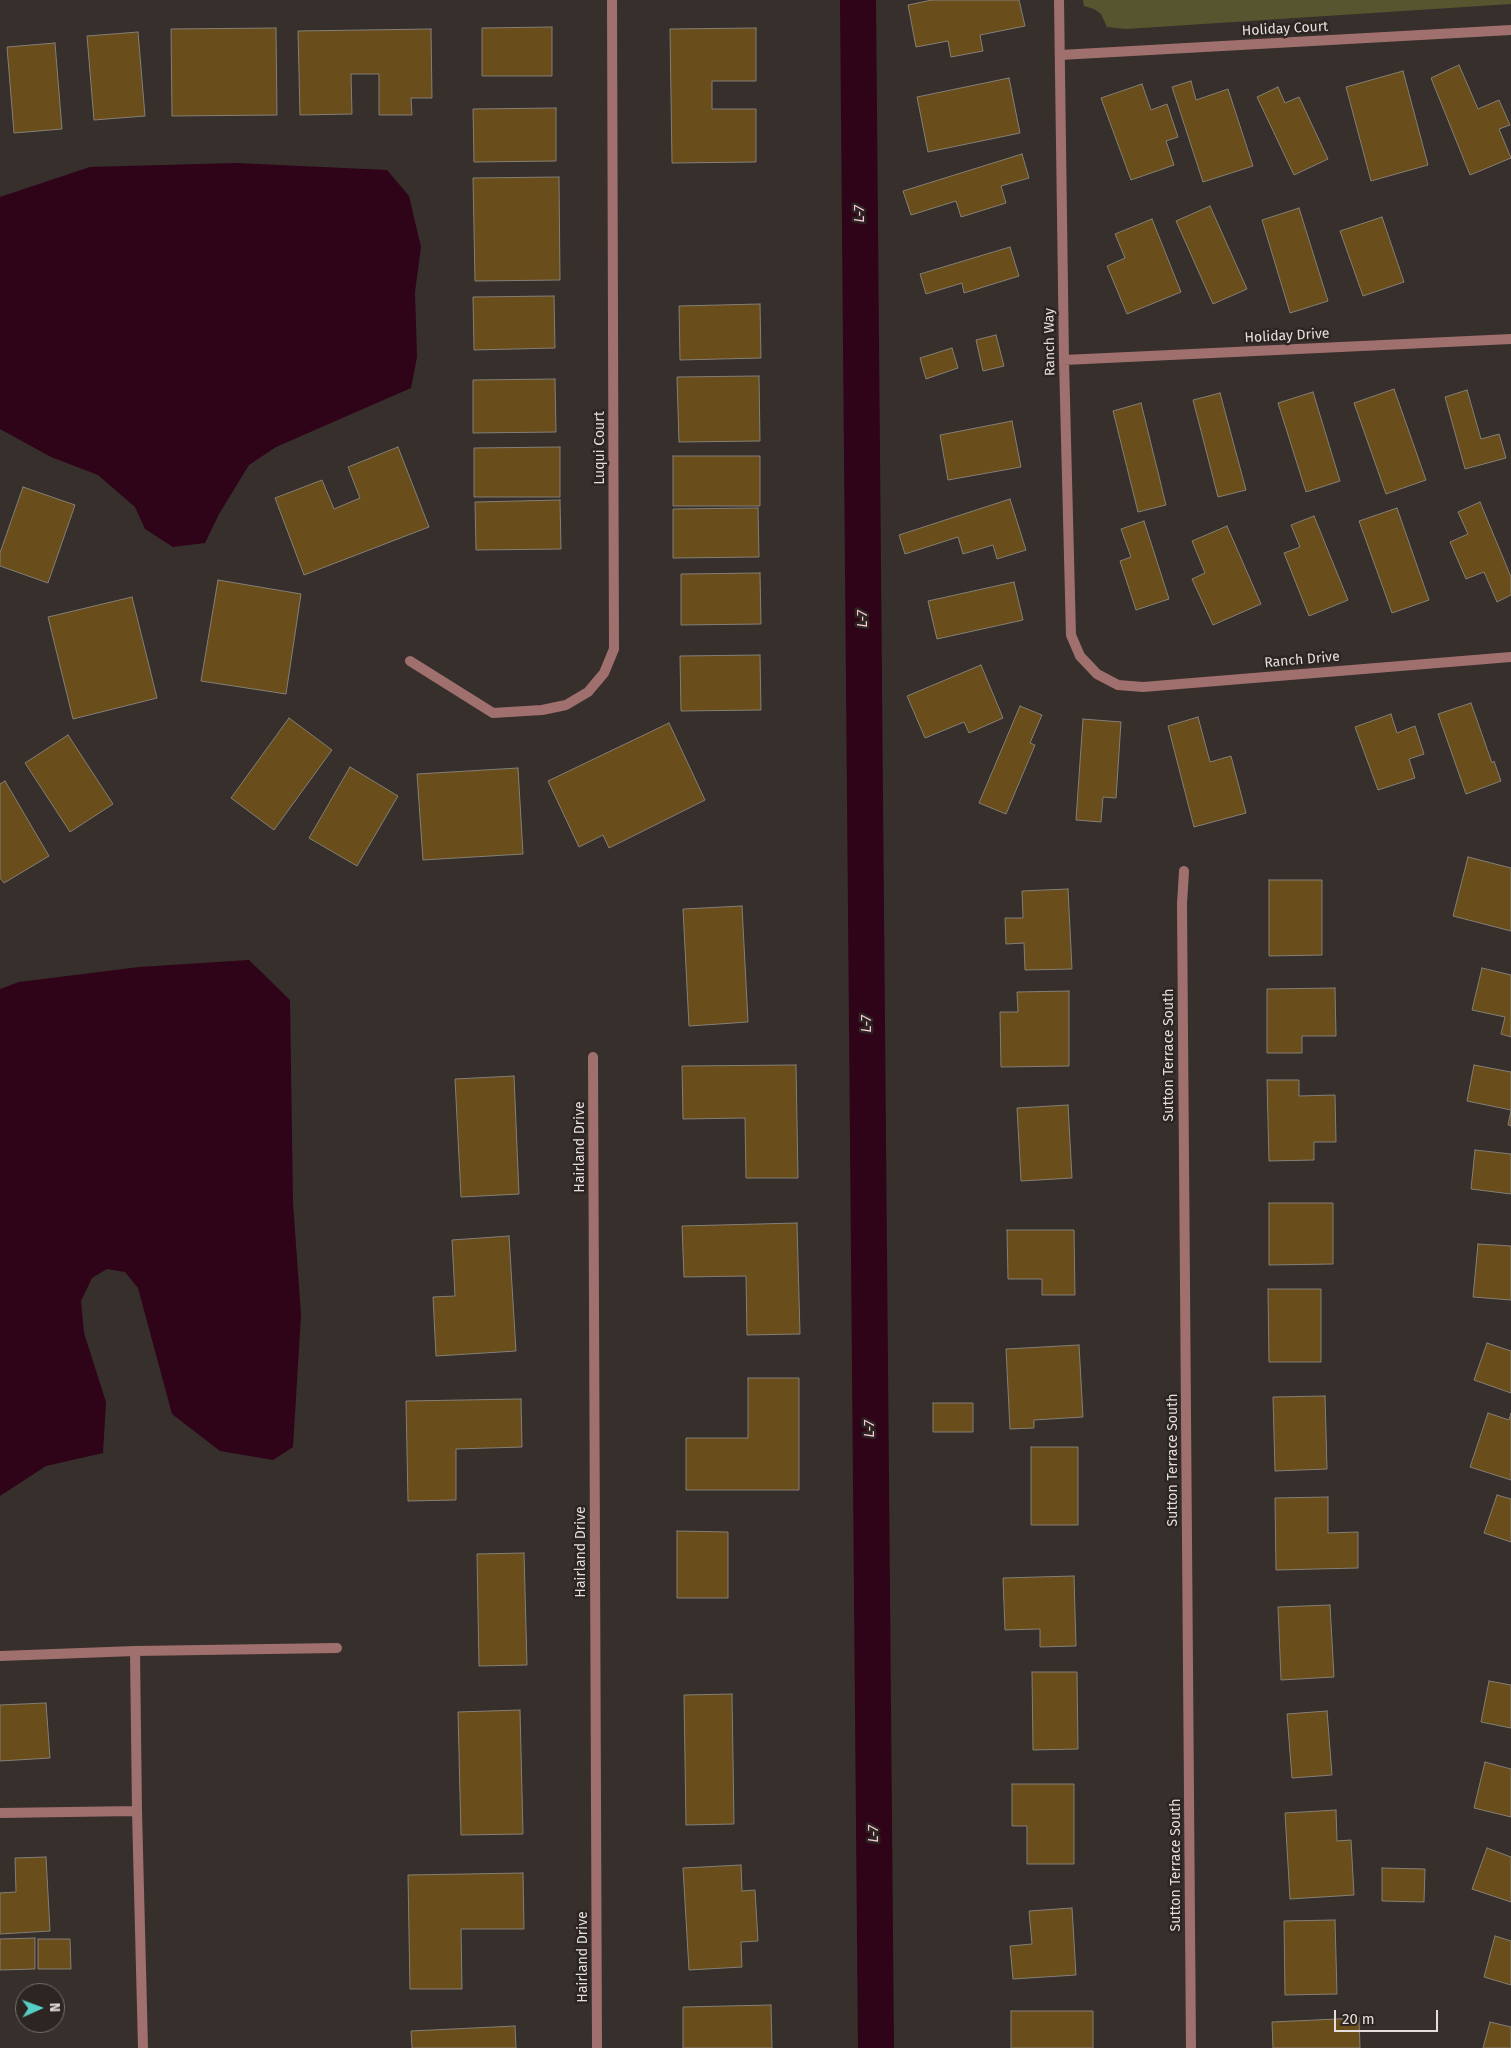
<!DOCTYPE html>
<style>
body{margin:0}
#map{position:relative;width:1511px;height:2048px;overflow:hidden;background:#372f2b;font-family:"Fira Sans",sans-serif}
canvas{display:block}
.north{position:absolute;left:15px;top:1983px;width:50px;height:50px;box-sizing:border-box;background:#2c2521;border:1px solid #766f6c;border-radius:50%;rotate:88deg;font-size:14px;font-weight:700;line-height:20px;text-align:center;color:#e4dfdd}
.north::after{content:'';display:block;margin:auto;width:18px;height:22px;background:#55cec5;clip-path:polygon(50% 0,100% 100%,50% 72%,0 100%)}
.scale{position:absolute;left:1334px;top:2010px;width:104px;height:22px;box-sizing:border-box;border:2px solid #e4dfdd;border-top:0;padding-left:6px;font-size:15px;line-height:18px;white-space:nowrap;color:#e4dfdd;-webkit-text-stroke:4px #2c2521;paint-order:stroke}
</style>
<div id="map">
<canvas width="1511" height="2048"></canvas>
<div class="north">N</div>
<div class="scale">20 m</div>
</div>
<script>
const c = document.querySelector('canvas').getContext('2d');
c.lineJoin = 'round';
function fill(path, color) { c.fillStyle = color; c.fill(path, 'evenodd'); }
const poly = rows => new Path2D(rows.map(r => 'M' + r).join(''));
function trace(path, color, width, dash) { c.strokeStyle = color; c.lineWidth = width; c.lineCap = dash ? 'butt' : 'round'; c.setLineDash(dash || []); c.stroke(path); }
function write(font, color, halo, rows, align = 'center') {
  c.font = font + ' "Fira Sans",sans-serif'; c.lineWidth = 5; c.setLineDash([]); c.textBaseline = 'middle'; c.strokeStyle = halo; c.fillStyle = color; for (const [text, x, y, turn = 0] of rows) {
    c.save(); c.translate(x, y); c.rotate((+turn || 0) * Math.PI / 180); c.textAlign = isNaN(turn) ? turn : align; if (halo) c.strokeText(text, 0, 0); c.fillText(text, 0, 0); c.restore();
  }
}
const green = poly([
 [1083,0,1511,0,1511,4,1126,29,1107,27,1101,14,1094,9,1084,6]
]);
const water = poly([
 [236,163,387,170,409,196,421,247,415,292,417,357,411,388,276,447,249,465,219,514,205,543,173,547,145,529,135,507,98,475,51,457,0,429,0,197,90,167],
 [249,960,290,1000,293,1203,301,1315,293,1447,273,1460,220,1451,172,1414,138,1288,125,1272,107,1269,92,1278,81,1301,84,1333,106,1402,103,1453,46,1466,0,1496,0,989,19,982,139,967]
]);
const canal = poly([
 [858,0,876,2048]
]);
const building = poly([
 [932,0,1019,0,1025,26,980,35,983,51,951,57,948,41,916,47,908,5,932,0],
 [552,27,552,76,482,76,482,28,552,27],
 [276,28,277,115,172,116,171,29,276,28],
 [756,28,756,81,712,81,712,109,756,109,756,162,672,163,670,29,756,28],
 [431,29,432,98,411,98,412,115,379,115,379,74,351,74,352,114,300,115,298,31,431,29],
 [138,32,145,116,94,120,87,36,138,32],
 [55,43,62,129,14,133,7,47,55,43],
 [1459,65,1478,109,1499,100,1510,125,1499,129,1511,158,1470,175,1431,78,1459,65],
 [1403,71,1428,165,1371,181,1346,87,1403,71],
 [1009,78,1020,133,928,152,917,97,1009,78],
 [1191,81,1196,100,1228,89,1253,166,1203,182,1172,87,1191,81],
 [1142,84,1151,110,1167,104,1178,137,1166,141,1174,165,1131,180,1101,98,1142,84],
 [1278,87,1285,103,1299,97,1328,159,1294,175,1257,97,1278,87],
 [556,108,556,161,474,162,473,109,556,108],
 [1022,154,1029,178,1001,186,1006,203,961,217,956,201,911,215,903,191,1022,154],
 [559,177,560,280,475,281,473,178,559,177],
 [1210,206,1247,289,1213,304,1176,221,1210,206],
 [1299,208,1328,301,1290,313,1262,220,1299,208],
 [1382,217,1404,282,1363,296,1340,231,1382,217],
 [1152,219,1181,292,1127,314,1107,266,1125,258,1115,234,1152,219],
 [1010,247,1019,276,964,293,962,283,926,294,920,274,1010,247],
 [554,296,555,348,474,350,473,297,554,296],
 [760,304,761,358,680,360,679,306,760,304],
 [996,335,1004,366,983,371,976,340,996,335],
 [952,348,958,368,926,379,920,358,952,348],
 [759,376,760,441,679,442,677,377,759,376],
 [555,379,556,432,473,433,473,380,555,379],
 [1394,389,1426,480,1386,494,1354,403,1394,389],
 [1467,390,1481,439,1499,434,1506,458,1465,469,1445,397,1467,390],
 [1313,392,1340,481,1306,492,1278,403,1313,392],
 [1220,393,1246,490,1218,497,1193,400,1220,393],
 [1141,403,1166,505,1138,512,1113,411,1141,403],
 [1012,421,1021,467,948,480,940,435,1012,421],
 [398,447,429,527,304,575,275,498,322,480,334,509,360,498,348,467,398,447],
 [560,447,560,497,474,497,474,448,560,447],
 [673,456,760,456,760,506,673,506,673,456],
 [23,487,75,505,48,583,0,566,0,553,23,487],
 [1010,499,1026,550,997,559,993,545,963,554,958,537,905,554,899,535,1010,499],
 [560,500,561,549,476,550,475,502,560,500],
 [1480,502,1511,577,1511,595,1497,602,1484,572,1466,579,1450,542,1468,534,1458,512,1480,502],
 [758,508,759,557,673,558,673,509,758,508],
 [1397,508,1429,600,1392,613,1359,521,1397,508],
 [1314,516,1348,600,1309,616,1284,553,1300,547,1291,525,1314,516],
 [1144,521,1169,599,1136,610,1120,561,1131,557,1121,529,1144,521],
 [1227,526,1261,604,1213,625,1192,579,1205,573,1192,541,1227,526],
 [760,573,761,624,681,625,681,574,760,573],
 [218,580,301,594,286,694,201,681,218,580],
 [1014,582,1023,620,937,639,928,601,1014,582],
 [132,597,157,698,73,719,48,617,132,597],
 [760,655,761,710,681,711,680,656,760,655],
 [981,665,1003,718,969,733,964,722,925,738,907,696,981,665],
 [1471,703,1492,763,1494,761,1501,781,1466,794,1438,714,1471,703],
 [1020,706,1042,715,1030,743,1035,745,1006,814,979,803,1020,706],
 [1391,714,1397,733,1415,726,1424,754,1409,759,1415,778,1378,790,1355,727,1391,714],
 [1198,717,1210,762,1231,756,1246,813,1194,827,1168,726,1198,717],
 [289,718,332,750,274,830,231,798,289,718],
 [1083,719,1121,722,1116,798,1103,797,1101,822,1076,820,1083,719],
 [669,723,705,800,609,848,603,835,579,847,548,781,669,723],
 [68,735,113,804,70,832,25,763,68,735],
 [350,767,398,796,357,866,309,838,350,767],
 [518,768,523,854,423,860,417,774,518,768],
 [5,781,49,856,4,883,0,878,0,784,5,781],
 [1468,857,1511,868,1511,931,1453,916,1468,857],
 [1269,880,1322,880,1322,955,1269,956,1269,880],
 [1068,889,1072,969,1025,970,1024,943,1006,944,1005,918,1023,918,1022,891,1068,889],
 [742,906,748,1022,689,1026,683,909,742,906],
 [1482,968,1511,975,1511,1037,1501,1034,1505,1017,1472,1010,1482,968],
 [1335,988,1336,1036,1302,1036,1302,1053,1267,1053,1267,989,1335,988],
 [1069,991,1069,1066,1001,1067,1000,1012,1018,1012,1017,992,1069,991],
 [796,1065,798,1178,746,1178,745,1118,683,1119,682,1066,796,1065],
 [1474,1065,1511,1072,1511,1126,1508,1125,1511,1110,1467,1101,1474,1065],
 [514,1076,519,1194,461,1197,455,1079,514,1076],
 [1267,1080,1299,1080,1299,1096,1335,1095,1336,1142,1314,1142,1314,1160,1269,1161,1267,1080],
 [1068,1105,1072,1178,1021,1181,1017,1108,1068,1105],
 [1475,1150,1511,1154,1511,1194,1471,1189,1475,1150],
 [1269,1203,1333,1203,1333,1264,1269,1265,1269,1203],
 [797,1223,800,1334,747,1335,746,1276,684,1277,682,1226,797,1223],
 [1007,1230,1074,1230,1075,1295,1042,1295,1042,1279,1008,1279,1007,1230],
 [509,1236,516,1351,436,1356,433,1297,455,1296,452,1240,509,1236],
 [1478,1244,1511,1246,1511,1300,1473,1297,1478,1244],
 [1268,1289,1321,1289,1321,1362,1269,1362,1268,1289],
 [1487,1343,1511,1351,1511,1393,1474,1380,1487,1343],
 [1079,1345,1083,1417,1034,1420,1034,1428,1010,1429,1006,1349,1079,1345],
 [748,1378,799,1378,799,1490,686,1490,686,1438,748,1438,748,1378],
 [1325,1396,1327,1469,1275,1471,1273,1397,1325,1396],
 [521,1399,522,1447,456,1449,456,1500,408,1501,406,1401,521,1399],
 [933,1403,973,1403,973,1432,933,1432,933,1403],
 [1488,1413,1509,1420,1511,1413,1511,1480,1470,1467,1488,1413],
 [1031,1447,1078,1447,1078,1525,1031,1525,1031,1447],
 [1497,1495,1511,1499,1511,1542,1484,1533,1497,1495],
 [1328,1497,1328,1533,1358,1532,1358,1568,1276,1570,1275,1498,1328,1497],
 [677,1531,728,1532,728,1598,677,1598,677,1531],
 [524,1553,527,1665,479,1666,477,1554,524,1553],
 [1074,1576,1076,1646,1040,1647,1040,1629,1005,1630,1003,1578,1074,1576],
 [1330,1605,1334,1677,1281,1680,1278,1607,1330,1605],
 [1032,1672,1077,1672,1078,1749,1033,1750,1032,1672],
 [1489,1681,1511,1685,1511,1728,1481,1722,1489,1681],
 [732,1694,734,1824,686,1825,684,1695,732,1694],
 [46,1703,50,1758,0,1761,0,1705,46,1703],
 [520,1710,523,1834,461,1835,458,1712,520,1710],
 [1327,1711,1332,1775,1292,1778,1287,1714,1327,1711],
 [1485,1762,1511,1769,1511,1817,1474,1808,1485,1762],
 [1012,1784,1074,1784,1074,1864,1027,1864,1027,1826,1012,1826,1012,1784],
 [1336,1810,1337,1841,1351,1840,1354,1895,1290,1899,1285,1813,1336,1810],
 [1487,1848,1511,1857,1511,1902,1472,1889,1487,1848],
 [46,1857,50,1931,0,1934,0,1893,16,1892,15,1858,46,1857],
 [741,1865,742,1891,755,1890,758,1941,741,1942,742,1967,689,1970,683,1868,741,1865],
 [1382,1868,1425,1869,1424,1902,1382,1901,1382,1868],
 [523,1873,524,1929,461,1929,462,1989,410,1989,408,1875,523,1873],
 [1072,1908,1076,1975,1013,1979,1010,1946,1032,1944,1029,1911,1072,1908],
 [1335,1920,1337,1994,1285,1995,1284,1921,1335,1920],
 [1495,1936,1511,1941,1511,1985,1484,1977,1495,1936],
 [35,1938,35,1969,0,1970,0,1939,35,1938],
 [38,1939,70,1939,71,1969,38,1969,38,1939],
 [771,2005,772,2048,683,2048,683,2007,771,2005],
 [1011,2011,1093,2011,1093,2048,1011,2048,1011,2011],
 [1359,2018,1360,2048,1273,2048,1272,2022,1359,2018],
 [1490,2022,1511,2027,1511,2048,1483,2048,1490,2022],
 [515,2026,516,2048,412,2048,411,2031,515,2026]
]);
const lane = poly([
 [135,1651,137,1811],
 [0,1656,135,1651,337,1648],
 [0,1813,137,1811,143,2048]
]);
const street = poly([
 [1059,0,1064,360,1071,635,1080,656,1097,674,1118,685,1143,687,1511,657],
 [1060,55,1511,30],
 [1064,360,1511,339],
 [410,661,493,713,542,710,566,705,588,692,604,673,614,649,612,0],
 [1184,871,1182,904,1191,2048],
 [593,1057,597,2048]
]);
const streetNames = [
 ["Holiday Court",1285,29,-3],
 ["Holiday Drive",1287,336,-3],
 ["Ranch Way",1050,342,-91],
 ["Luqui Court",600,448,-90],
 ["Ranch Drive",1302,660,-5],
 ["Sutton Terrace South",1169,1055,-90],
 ["Hairland Drive",580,1147,-90],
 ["Sutton Terrace South",1173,1460,-90],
 ["Hairland Drive",581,1552,-90],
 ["Sutton Terrace South",1176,1865,-90],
 ["Hairland Drive",583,1957,-90]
];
const waterNames = [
 ["L-7",860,214,-90],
 ["L-7",863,619,-90],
 ["L-7",867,1024,-90],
 ["L-7",870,1429,-90],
 ["L-7",874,1834,-90]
];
fill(green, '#57552f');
fill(water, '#2f0318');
trace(canal, '#2f0318', 36);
fill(building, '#694d1b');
trace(building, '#847f77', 1);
trace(lane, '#a0706e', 10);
trace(street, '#a0706e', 10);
write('14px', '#e4dfdd', '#2c2521', streetNames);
write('italic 15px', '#fcc8da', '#2c2521', waterNames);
</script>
